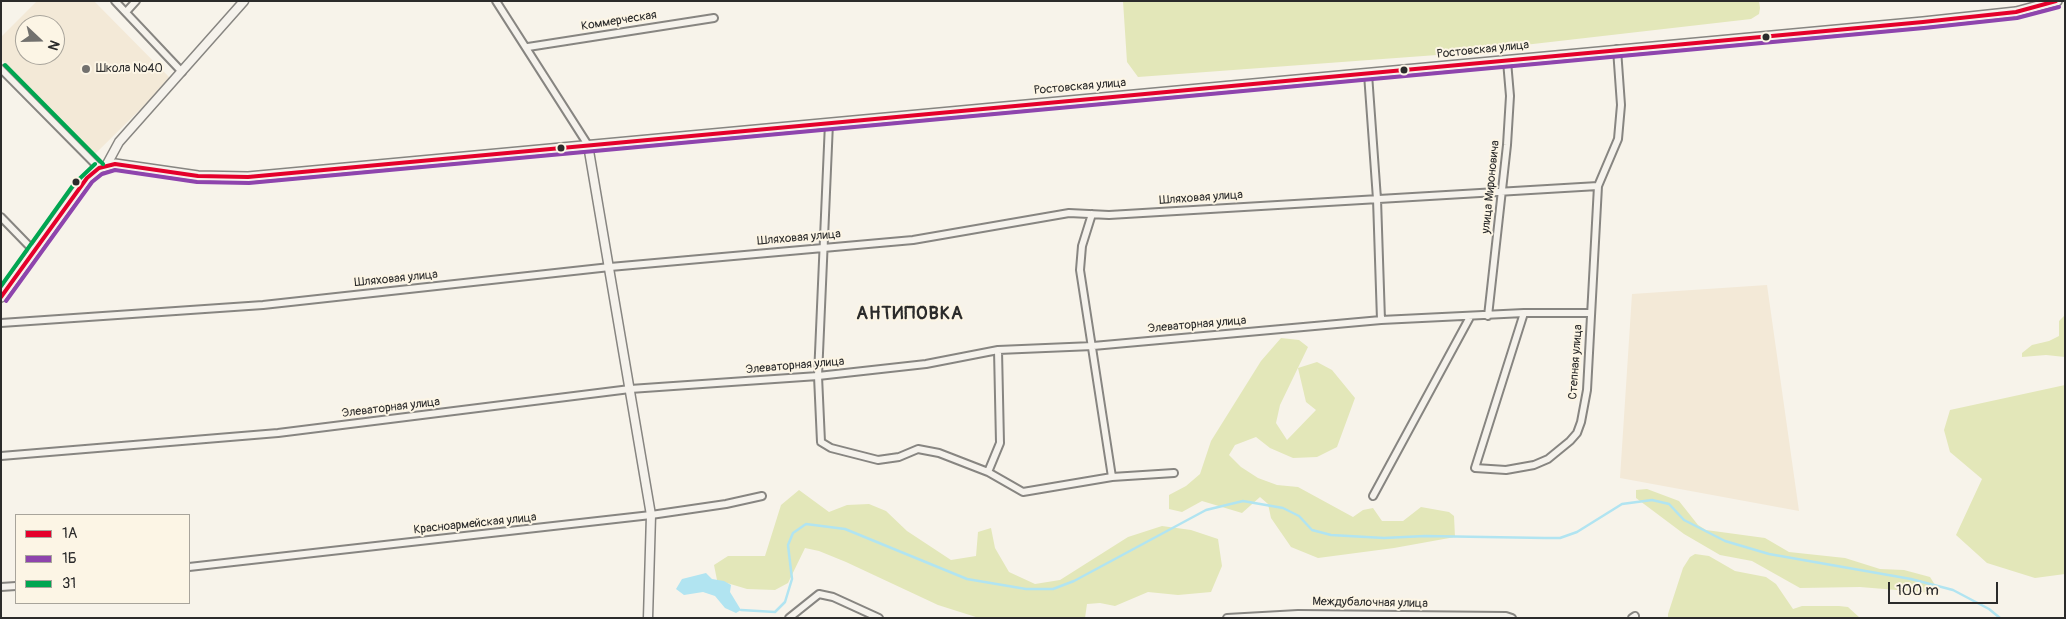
<!DOCTYPE html>
<meta charset="utf-8">
<style>
body{margin:0}
#map{position:relative;width:2066px;height:619px;overflow:hidden;background:#f7f3ea;font-family:Pangolin,sans-serif}
canvas{display:block}
.frame{position:absolute;inset:0;border:2px solid #2b2b2b;pointer-events:none}
.legend{position:absolute;left:15px;top:514px;width:175px;height:90px;box-sizing:border-box;background:#fcf5e5;border:1px solid #a8a49b;margin:0;padding:6px 9px;list-style:none;font-size:15px;color:#2b2b2b}
.legend li{display:flex;align-items:center;gap:10px;height:25px}
.legend b{width:25px;border:1px solid #a8a49b}
.north{position:absolute;left:15px;top:15px;width:50px;height:50px;box-sizing:border-box;background:#fcf5e5;border:1px solid #a8a49b;border-radius:50%;rotate:111deg;font-size:14px;font-weight:700;line-height:20px;text-align:center;color:#2b2b2b}
.north::after{content:'';display:block;margin:auto;width:18px;height:22px;background:#72716e;clip-path:polygon(50% 0,100% 100%,50% 72%,0 100%)}
.scale{position:absolute;left:1888px;top:582px;width:110px;height:22px;box-sizing:border-box;border:2px solid #2b2b2b;border-top:0;padding-left:6px;font-size:15px;line-height:18px;white-space:nowrap;color:#2b2b2b;-webkit-text-stroke:4px #fcf5e5;paint-order:stroke}
</style>
<div id="map">
<canvas width="2066" height="619"></canvas>
<div class="frame"></div>
<ul class="legend">
<li><b style="height:6px;background:#e4002b"></b>1А</li>
<li><b style="height:6px;background:#8e44ad"></b>1Б</li>
<li><b style="height:6px;background:#00a651"></b>31</li>
</ul>
<div class="north">N</div>
<div class="scale">100 m</div>
</div>
<script>
const c = document.querySelector('canvas').getContext('2d');
c.lineJoin = 'round';
function fill(path, color) { c.fillStyle = color; c.fill(path, 'evenodd'); }
const poly = rows => new Path2D(rows.map(r => 'M' + r).join(''));
function trace(path, color, width, dash) { c.strokeStyle = color; c.lineWidth = width; c.lineCap = dash ? 'butt' : 'round'; c.setLineDash(dash || []); c.stroke(path); }
function write(font, color, halo, rows, align = 'center') {
  c.font = font + ' Pangolin,sans-serif'; c.lineWidth = 4; c.setLineDash([]); c.textBaseline = 'middle'; c.strokeStyle = halo; c.fillStyle = color; for (const [text, x, y, turn = 0] of rows) {
    c.save(); c.translate(x, y); c.rotate((+turn || 0) * Math.PI / 180); c.textAlign = isNaN(turn) ? turn : align; if (halo) c.strokeText(text, 0, 0); c.fillText(text, 0, 0); c.restore();
  }
}
const built = poly([
 [37,1,94,1,171,79,95,154,1,59,1,37],
 [25,25,55,25,55,55,25,55],
 [1767,285,1799,511,1620,478,1632,294]
]);
const green = poly([
 [1123,1,1759,1,1760,8,1759,14,1751,19,1437,55,1138,77,1127,62],
 [2065,315,2065,357,2046,355,2022,357,2022,353,2032,345,2049,341,2059,336,2059,321],
 [1281,338,1299,340,1308,347,1280,405,1276,423,1287,440,1316,410,1306,402,1298,368,1317,362,1332,370,1355,398,1337,447,1317,457,1293,458,1270,448,1256,437,1235,445,1229,455,1241,467,1258,478,1277,485,1298,487,1353,517,1363,510,1373,508,1382,521,1403,521,1421,507,1449,512,1454,516,1455,537,1394,548,1318,558,1291,547,1271,518,1268,504,1260,497,1242,513,1202,501,1182,512,1169,509,1169,495,1186,486,1200,474,1211,441,1261,361],
 [2065,385,2065,574,2035,578,1987,563,1956,535,1982,479,1950,452,1944,430,1950,410],
 [1647,489,1679,501,1698,525,1706,530,1765,538,1789,552,1845,558,1880,569,1904,570,1930,577,1935,585,1933,593,1860,587,1800,588,1752,561,1720,555,1684,534,1636,498,1636,490],
 [799,490,829,512,847,505,869,504,886,511,907,531,951,560,976,556,978,532,991,528,995,548,1009,572,1035,584,1060,580,1128,537,1162,526,1191,530,1218,539,1222,566,1211,592,1178,595,1148,592,1115,606,1100,603,1087,604,1085,618,979,618,938,605,846,562,819,551,805,548,788,583,775,590,747,589,717,580,714,565,728,556,765,556,781,505],
 [1695,554,1709,556,1735,571,1766,577,1776,584,1793,609,1802,606,1839,606,1848,607,1860,618,1668,618,1668,614,1683,568,1690,557]
]);
const water = poly([
 [706,573,712,579,724,581,731,585,730,592,741,610,736,613,725,608,715,596,703,592,684,595,676,589,682,579]
]);
const stream = poly([
 [741,610,775,612,785,602,792,579,788,545,793,533,806,524,845,529,967,579,1026,589,1053,589,1074,581,1206,510,1243,501,1283,508,1299,516,1312,530,1331,535,1384,538,1425,536,1545,538,1560,538,1577,532,1622,504,1652,500,1669,504,1684,520,1725,541,1769,554,1911,579,1953,590,1989,609,2000,618]
]);
const minor = poly([
 [115,1,182,72],
 [496,1,588,145],
 [126,12,136,1],
 [528,47,714,18],
 [1,69,99,168],
 [1368,74,1377,199,1381,320],
 [829,123,818,376,821,442,831,448,878,460,899,457,918,449,939,453,988,472,1023,492,1112,477,1174,473],
 [1092,214,1082,246,1080,270,1112,477],
 [1,217,34,251],
 [1524,313,1475,468,1506,470,1534,465,1548,459,1570,441,1577,433,1581,422,1587,390,1598,186,1618,139,1621,105,1617,49],
 [1488,316,1507,145,1510,96,1507,61],
 [1,323,263,305,610,267,913,240,1069,213,1109,215,1598,186],
 [1,456,278,433,630,389,818,376,926,364,998,350,1093,346,1381,320,1524,313,1590,313],
 [988,472,1000,443,998,350],
 [1373,496,1470,317],
 [189,567,651,515,726,504,762,496],
 [1,587,16,586],
 [789,618,819,594,833,597,879,618],
 [1227,618,1298,614,1506,616,1512,618],
 [1632,618,1635,616]
]);
const tertiary = poly([
 [588,145,651,515,648,618],
 [106,166,119,142,244,1]
]);
const secondary = poly([
 [1,297,87,178,99,168,115,164,198,176,248,177,1923,22,2016,12,2057,1]
]);
const bus1 = poly([
 [1,297,87,178,99,168,115,164,198,176,248,177,1923,22,2016,12,2056,1]
]);
const bus2 = poly([
 [6,301,92,182,102,174,115,170,197,182,249,183,1924,28,2017,18,2059,7]
]);
const bus3 = poly([
 [5,65,103,164],
 [1,286,74,184,95,164]
]);
const markers = [
 [1766,37,4.5,"#2b2b2b"],
 [86,69,5,"#72716e"],
 [1404,70,4.5,"#2b2b2b"],
 [561,148,4.5,"#2b2b2b"],
 [76,182,4.5,"#2b2b2b"]
];
const streetNames = [
 ["Коммерческая",619,21,-9],
 ["Ростовская улица",1483,50,-6],
 ["Ростовская улица",1080,87,-5],
 ["улица Мироновича",1491,187,-84],
 ["Шляховая улица",1201,198,-4],
 ["Шляховая улица",799,238,-5],
 ["Шляховая улица",396,279,-6],
 ["Элеваторная улица",1197,325,-5],
 ["Степная улица",1576,362,-86],
 ["Элеваторная улица",795,366,-5],
 ["Элеваторная улица",391,408,-7],
 ["Красноармейская улица",475,524,-6],
 ["Междубалочная улица",1370,603,1]
];
const poiNames = [
 ["Школа №40",96,69]
];
const districtNames = [
 ["АНТИПОВКА",910,314]
];
fill(built, '#f3e9d7');
fill(green, '#e3e7b9');
fill(water, '#b1e4f1');
trace(stream, '#b1e4f1', 2.5);
trace(minor, '#878581', 10);
trace(tertiary, '#878581', 11);
trace(secondary, '#878581', 12);
trace(minor, '#f5f2ec', 6);
trace(tertiary, '#f5f2ec', 8);
trace(secondary, '#f5f2ec', 9);
trace(bus1, '#e4002b', 4);
trace(bus2, '#8e44ad', 4);
trace(bus3, '#00a651', 4);
for (const [x, y, r, color] of markers) { const dot = new Path2D(); dot.arc(x, y, r, 0, 2 * Math.PI); c.fillStyle = color; c.fill(dot); trace(dot, '#fcf5e5', 2); }
write('12px', '#2b2b2b', '#fcf5e5', streetNames);
write('12px', '#2b2b2b', '#fcf5e5', poiNames, 'left');
c.letterSpacing = '1px';
write('bold 18px', '#2b2b2b', '#fcf5e5', districtNames);
c.letterSpacing = '0px';
</script>
